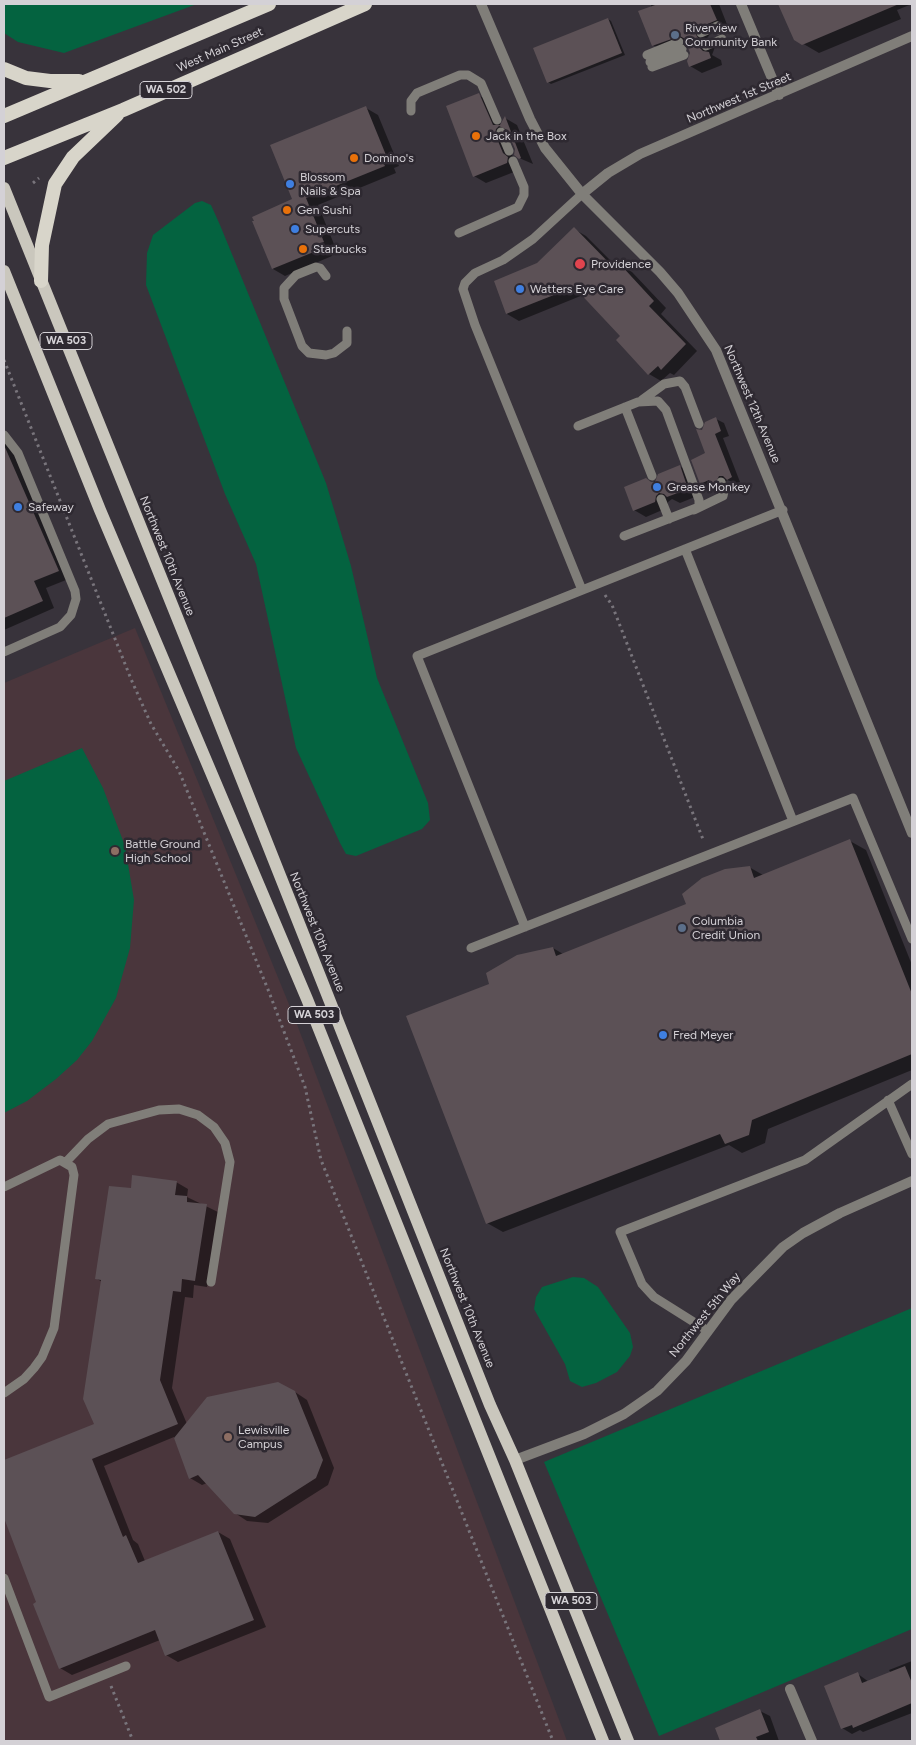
<!DOCTYPE html>
<style>
body{margin:0}
#map{position:relative;width:916px;height:1745px;overflow:hidden;background:#38333b;font-family:Figtree,sans-serif}
canvas{display:block}
.frame{position:absolute;inset:0;border:5px solid #d4d1d6;pointer-events:none}
</style>
<div id="map">
<canvas width="916" height="1745"></canvas>
<div class="frame"></div>
</div>
<script>
const c = document.querySelector('canvas').getContext('2d');
c.lineJoin = 'round';
function fill(path, color) { c.fillStyle = color; c.fill(path, 'evenodd'); }
const poly = rows => new Path2D(rows.map(r => 'M' + r).join(''));
function trace(path, color, width, dash) { c.strokeStyle = color; c.lineWidth = width; c.lineCap = dash ? 'butt' : 'round'; c.setLineDash(dash || []); c.stroke(path); }
function write(font, color, halo, rows, align = 'center') {
  c.font = font + ' Figtree,sans-serif'; c.lineWidth = 5; c.setLineDash([]); c.textBaseline = 'middle'; c.strokeStyle = halo; c.fillStyle = color; for (const [text, x, y, turn = 0] of rows) {
    c.save(); c.translate(x, y); c.rotate((+turn || 0) * Math.PI / 180); c.textAlign = isNaN(turn) ? turn : align; if (halo) c.strokeText(text, 0, 0); c.fillText(text, 0, 0); c.restore();
  }
}
const education = poly([
 [135,628,295,1019,567,1741,4,1741,4,683]
]);
const green = poly([
 [4,4,197,4,64,53,18,42,4,33],
 [202,201,211,205,220,225,326,483,351,566,377,678,428,803,430,820,422,829,356,856,346,854,340,843,296,748,256,564,225,494,146,285,147,253,153,235,195,203],
 [82,748,103,788,125,846,134,900,130,948,116,998,92,1041,77,1060,56,1079,27,1101,4,1113,4,781],
 [573,1277,584,1278,598,1287,630,1333,633,1347,630,1356,617,1372,596,1383,582,1387,570,1381,565,1364,534,1309,536,1297,542,1287],
 [912,1308,912,1629,659,1736,544,1462]
]);
const shadow = poly([
 [651,4,719,4,728,27,710,34,706,40,715,47,712,55,721,60,722,65,702,73,690,66,691,53,687,43,665,52,653,45],
 [780,4,912,4,897,10,901,19,819,53,795,39],
 [608,19,611,21,625,55,551,84,548,82],
 [478,95,491,102,501,125,505,118,517,125,533,164,519,158,510,134,507,142,515,162,520,165,519,170,486,183,474,176],
 [366,108,378,115,399,166,394,168,396,173,318,205,336,249,331,251,332,256,285,276,273,269,294,199],
 [574,229,586,236,617,267,620,265,632,272,666,308,661,314,697,351,674,375,670,373,661,381,649,374,622,336,583,295,519,321,507,314,538,264],
 [716,419,724,423,729,436,723,438,740,482,736,483,727,480,723,488,716,483,720,490,713,486,709,488,701,483,707,454,702,431],
 [4,442,11,446,71,578,46,588,54,608,4,630],
 [679,466,692,473,700,495,680,503,672,499,668,502,667,508,646,517,634,510,652,483],
 [850,841,866,850,912,965,912,1070,768,1129,765,1143,742,1153,729,1145,503,1232,487,1223,491,985,553,948,563,954,688,905,749,867,763,875],
 [176,1182,188,1189,187,1197,218,1212,207,1287,194,1285,193,1298,185,1297,172,1388,187,1424,295,1392,307,1400,334,1468,328,1485,268,1523,247,1521,235,1513,207,1483,202,1485,190,1478,174,1437,104,1466,133,1540,138,1544,145,1561,218,1532,230,1539,266,1627,178,1662,166,1655,160,1640,72,1675,60,1668,38,1603,4,1515,4,1461,96,1425,102,1282,96,1278,132,1189],
 [912,1661,912,1713,863,1732,860,1730,852,1734,842,1728,858,1674,869,1682,891,1673,889,1670],
 [760,1711,770,1716,779,1741,722,1741,716,1728]
]);
const building = poly([
 [658,4,710,4,717,20,698,28,695,33,698,38,704,39,700,48,703,51,709,52,711,58,689,67,687,61,690,53,685,39,680,36,652,46,638,11],
 [778,4,899,4,802,45,794,40],
 [608,18,622,53,547,83,533,48],
 [479,93,493,125,500,125,505,116,521,158,519,159,514,155,515,149,507,130,499,126,496,129,495,134,503,153,508,157,507,163,473,177,446,106],
 [366,106,388,160,383,162,385,166,306,198,324,242,319,244,321,249,272,269,252,221,254,221,252,217,292,199,270,145],
 [574,227,614,268,619,263,654,301,649,306,686,344,661,370,658,366,648,375,616,340,620,336,574,287,506,314,494,281,537,263],
 [716,417,721,431,715,434,732,477,727,480,723,476,719,476,715,484,711,486,709,480,700,484,691,460,705,453,696,429,702,430,705,422],
 [4,445,59,571,34,581,43,601,4,618],
 [680,465,688,489,667,497,664,494,659,493,656,496,655,502,633,511,624,487,646,478,651,482,655,482,658,474],
 [850,839,912,994,912,1054,752,1120,749,1135,725,1144,720,1134,486,1224,406,1016,489,984,486,973,517,955,553,947,556,956,686,904,682,894,702,878,725,869,750,866,754,878],
 [132,1175,177,1181,175,1195,187,1196,187,1202,207,1204,195,1281,182,1279,181,1292,173,1291,160,1380,178,1424,92,1459,123,1537,126,1535,138,1563,218,1531,254,1620,165,1656,155,1630,59,1669,33,1604,36,1602,4,1518,4,1460,94,1424,83,1399,101,1280,95,1279,109,1186,131,1188],
 [278,1382,295,1391,323,1460,316,1478,255,1517,234,1514,198,1475,189,1479,174,1438,207,1397],
 [905,1666,912,1683,912,1703,853,1728,852,1725,841,1729,824,1686,858,1672,862,1683],
 [760,1709,769,1732,756,1737,758,1741,720,1741,715,1728]
]);
const path = poly([
 [33,183,39,178],
 [4,360,131,679,151,724,179,771,269,992,305,1087,321,1160,553,1741],
 [605,595,612,605,704,842],
 [111,1686,133,1741]
]);
const service = poly([
 [701,33,717,26,719,30],
 [706,46,722,39],
 [647,55,679,42],
 [650,62,682,49],
 [652,67,684,55],
 [411,111,411,101,417,93,460,75,468,75,481,83,497,120],
 [501,132,509,151],
 [459,233,518,207,524,195,524,187,513,161],
 [326,276,320,268,316,267,296,275,284,288,284,299,302,346,309,353,326,355,334,353,347,343,347,331],
 [642,400,664,384,680,381,685,387,699,424],
 [625,407,652,476],
 [578,426,638,402,658,401,666,410,699,500,699,507,624,536],
 [4,435,18,453,75,591,76,599,71,615,60,627,4,652],
 [661,499,669,519],
 [694,510,723,496,724,491,721,482],
 [685,549,793,821],
 [582,590,475,325,463,289,465,283,475,273,503,260,533,239,582,194],
 [525,927,417,656,783,510],
 [471,948,853,798,912,939],
 [888,1100,912,1154],
 [66,1162,88,1139,108,1124,159,1110,179,1109,198,1115,214,1127,225,1143,230,1162,211,1282],
 [4,1187,60,1160,72,1167,74,1175,54,1328,42,1357,34,1368,24,1379,4,1393],
 [708,1331,654,1297,642,1284,620,1232,805,1160,912,1084],
 [4,1578,49,1697,126,1666]
]);
const minor = poly([
 [741,4,779,95],
 [582,194,608,173,640,154,912,36],
 [790,1689,812,1741]
]);
const tertiary = poly([
 [481,4,530,119,545,148,582,194,660,272,678,293,716,350,912,833],
 [515,1460,584,1434,624,1414,657,1391,686,1361,731,1300,783,1247,803,1233,840,1213,912,1181]
]);
const primary = poly([
 [4,188,206,689,490,1405,515,1460,628,1741],
 [4,271,100,510,307,999,603,1741]
]);
const trunk = poly([
 [4,69,26,78,50,81,79,81],
 [4,116,269,4],
 [4,158,123,110,365,4],
 [41,281,42,245,55,184,73,157,117,115]
]);
const markers = [
 [675,35,5,"#5c6f8a"],
 [476,136,5,"#e8710a"],
 [354,158,5,"#e8710a"],
 [290,184,5,"#3f7fe0"],
 [287,210,5,"#e8710a"],
 [295,229,5,"#3f7fe0"],
 [303,249,5,"#e8710a"],
 [580,264,6,"#e0444e"],
 [520,289,5,"#3f7fe0"],
 [657,487,5,"#3f7fe0"],
 [18,507,5,"#3f7fe0"],
 [115,851,5,"#8d6e63"],
 [682,928,5,"#5c6f8a"],
 [663,1035,5,"#3f7fe0"],
 [228,1437,5,"#8d6e63"]
];
const shields = [
 [166,90,52],
 [66,341,52],
 [314,1015,52],
 [571,1601,52]
];
const shieldNames = [
 ["WA 502",166,90],
 ["WA 503",66,341],
 ["WA 503",314,1015],
 ["WA 503",571,1601]
];
const poiNames = [
 ["Riverview",685,28],
 ["Community Bank",685,42],
 ["Jack in the Box",486,136],
 ["Domino's",364,158],
 ["Blossom",300,177],
 ["Nails & Spa",300,191],
 ["Gen Sushi",297,210],
 ["Supercuts",305,229],
 ["Starbucks",313,249],
 ["Providence",591,264],
 ["Watters Eye Care",530,289],
 ["Grease Monkey",667,487],
 ["Safeway",28,507],
 ["Battle Ground",125,844],
 ["High School",125,858],
 ["Columbia",692,921],
 ["Credit Union",692,935],
 ["Fred Meyer",673,1035],
 ["Lewisville",238,1430],
 ["Campus",238,1444]
];
const streetNames = [
 ["West Main Street",220,50,-24],
 ["Northwest 1st Street",739,98,-23],
 ["Northwest 12th Avenue",752,404,67],
 ["Northwest 10th Avenue",167,556,68],
 ["Northwest 10th Avenue",317,932,68],
 ["Northwest 10th Avenue",467,1308,68],
 ["Northwest 5th Way",705,1315,-51]
];
fill(education, '#4a363c');
fill(green, '#046340');
fill(shadow, '#0007');
fill(building, '#5c5156');
trace(path, '#79757c', 3, [2.5, 4]);
trace(service, '#807e79', 9);
trace(minor, '#807e79', 10);
trace(tertiary, '#807e79', 10);
trace(primary, '#cac7bd', 12);
trace(trunk, '#d8d5ca', 14);
for (const [x, y, r, color] of markers) { const dot = new Path2D(); dot.arc(x, y, r, 0, 2 * Math.PI); c.fillStyle = color; c.fill(dot); trace(dot, '#2e2931', 2); }
for (const [x, y, w] of shields) { const box = new Path2D(); box.roundRect(x - w / 2, y - 8.5, w, 17, 4); c.fillStyle = '#2e2931'; c.fill(box); trace(box, '#d4d1d6', 1); }
write('bold 11px', '#d4d1d6', null, shieldNames);
write('12px', '#d4d1d6', '#2e2931', poiNames, 'left');
write('12px', '#d4d1d6', '#2e2931', streetNames);
</script>
